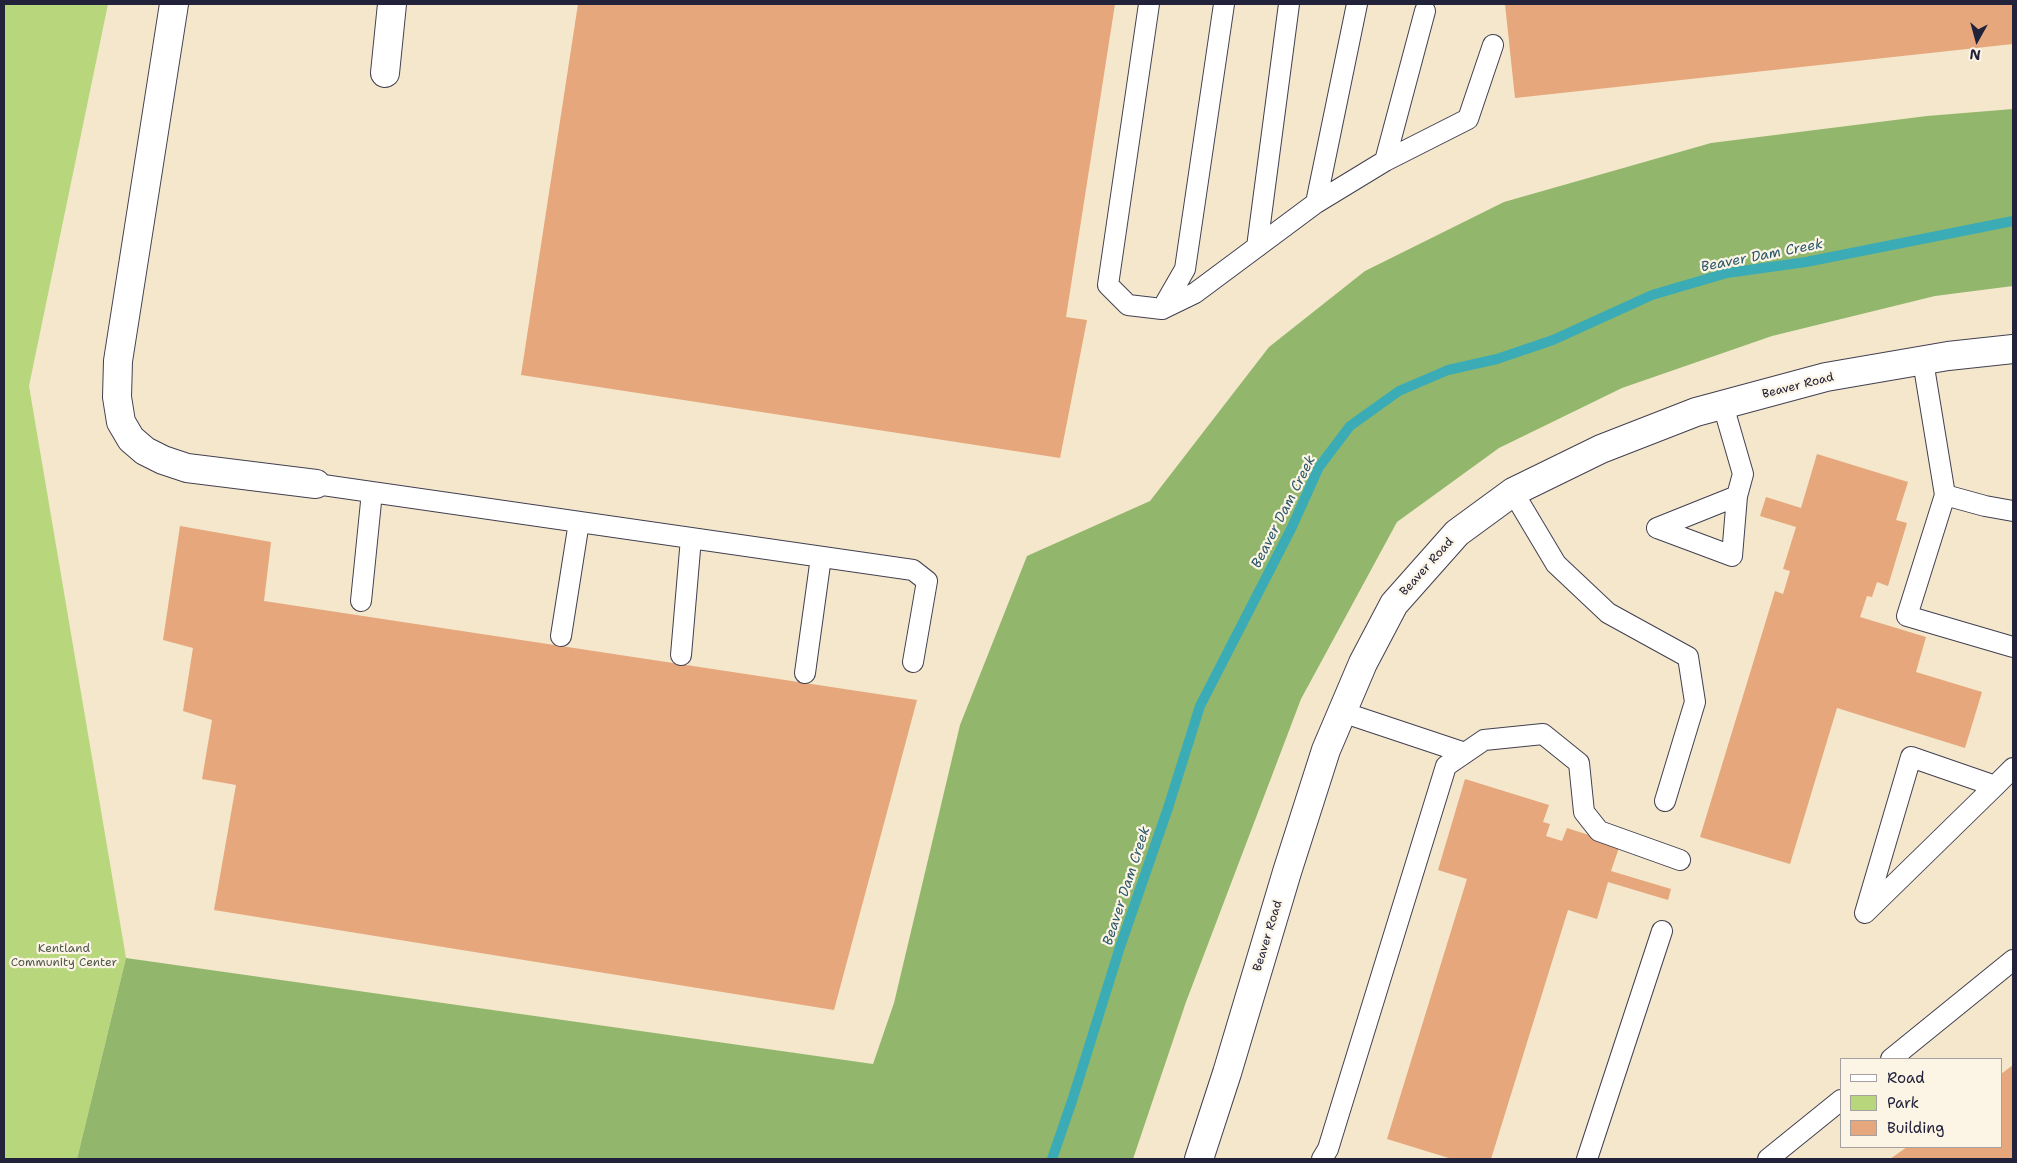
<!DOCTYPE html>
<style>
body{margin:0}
#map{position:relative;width:2017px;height:1163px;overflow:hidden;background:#f4e7cc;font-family:"Shantell Sans",sans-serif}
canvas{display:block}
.frame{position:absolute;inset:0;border:5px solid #22223b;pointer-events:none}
.legend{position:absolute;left:1840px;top:1058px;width:162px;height:90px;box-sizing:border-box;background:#fcf5e5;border:1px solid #a5a1a1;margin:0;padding:6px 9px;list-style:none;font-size:15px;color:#22223b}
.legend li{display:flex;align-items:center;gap:10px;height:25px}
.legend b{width:25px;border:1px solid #a5a1a1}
.north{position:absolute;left:1952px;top:15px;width:50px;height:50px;-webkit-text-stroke:4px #fcf5e5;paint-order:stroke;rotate:187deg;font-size:14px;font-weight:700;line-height:20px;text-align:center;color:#22223b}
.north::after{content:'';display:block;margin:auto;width:18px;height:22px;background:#22223b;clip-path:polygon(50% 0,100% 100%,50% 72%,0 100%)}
</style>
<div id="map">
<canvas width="2017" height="1163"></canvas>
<div class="frame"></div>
<ul class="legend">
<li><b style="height:6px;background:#fff"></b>Road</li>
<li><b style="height:14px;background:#b8d67c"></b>Park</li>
<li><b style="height:14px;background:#e5a77b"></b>Building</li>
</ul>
<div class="north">N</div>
</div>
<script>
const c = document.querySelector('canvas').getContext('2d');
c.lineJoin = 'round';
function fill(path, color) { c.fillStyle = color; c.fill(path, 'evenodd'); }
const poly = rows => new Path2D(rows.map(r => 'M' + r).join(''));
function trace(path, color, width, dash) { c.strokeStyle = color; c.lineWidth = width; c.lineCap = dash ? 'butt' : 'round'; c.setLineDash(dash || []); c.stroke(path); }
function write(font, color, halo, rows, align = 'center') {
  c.font = font + ' "Shantell Sans",sans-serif'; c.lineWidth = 4.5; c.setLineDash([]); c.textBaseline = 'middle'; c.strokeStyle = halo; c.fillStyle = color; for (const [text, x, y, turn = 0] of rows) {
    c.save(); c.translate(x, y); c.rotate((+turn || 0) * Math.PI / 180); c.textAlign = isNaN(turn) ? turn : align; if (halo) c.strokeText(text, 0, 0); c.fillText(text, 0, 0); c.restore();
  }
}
const green = poly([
 [4,4,108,4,29,386,126,958,77,1159,4,1159]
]);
const forest = poly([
 [2013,109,2013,286,1935,296,1772,336,1622,388,1499,448,1397,522,1301,699,1186,1002,1133,1159,77,1159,126,958,873,1064,894,1003,960,725,1027,556,1150,501,1269,347,1365,271,1504,202,1711,143,1927,116]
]);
const stream = poly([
 [1052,1159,1072,1101,1120,947,1168,808,1200,706,1291,529,1319,467,1350,426,1399,391,1448,370,1497,359,1553,340,1652,295,1727,273,1806,262,2013,221]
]);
const building = poly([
 [578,4,1115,4,1066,317,1087,320,1060,458,521,375],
 [1505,4,2013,4,2013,44,1515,98],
 [1817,454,1908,482,1896,520,1907,523,1888,586,1877,582,1872,597,1867,596,1860,617,1926,637,1916,672,1982,692,1965,748,1837,708,1790,864,1700,837,1775,591,1783,594,1790,571,1783,569,1796,527,1760,516,1766,497,1801,508],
 [180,526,271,542,264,601,917,700,834,1010,214,910,236,785,202,779,212,720,183,711,193,648,163,640],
 [1465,779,1549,805,1543,822,1550,824,1546,836,1562,841,1567,828,1620,845,1611,871,1671,889,1668,900,1608,882,1597,919,1568,910,1491,1159,1452,1159,1387,1139,1467,879,1438,870],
 [2013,1065,2013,1159,1890,1159,1907,1147,2001,1147,2001,1074]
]);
const service = poly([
 [1149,4,1108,285,1128,305,1162,309,1185,269,1224,4],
 [1385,161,1425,11],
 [1316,203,1357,4],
 [1257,247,1289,4],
 [1162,309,1195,293,1316,203,1385,161,1468,119,1493,45],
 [1923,361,1945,495,1985,506,2013,511],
 [316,484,913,570,927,581,913,662],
 [1513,492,1556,564,1608,613,1688,657,1695,702,1665,801],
 [1945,495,1907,616,2013,647],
 [1657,528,1737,496,1743,474,1723,405],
 [1657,528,1732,556,1737,496],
 [361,601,372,492],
 [561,636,579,522],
 [681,655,691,538],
 [805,673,821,557],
 [1342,712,1465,753],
 [1995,786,1911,757,1865,913,1995,786,2013,768],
 [1891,1059,2013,960],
 [1322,1159,1328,1149,1446,766,1484,740,1543,734,1579,763,1584,812,1599,831,1680,860],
 [1587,1159,1662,931],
 [1768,1159,1841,1100]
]);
const minor = poly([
 [174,4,118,361,117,397,121,422,131,439,145,451,163,460,187,468,316,484],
 [385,73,392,4],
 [1199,1159,1227,1073,1287,872,1326,750,1363,663,1394,604,1457,533,1513,492,1601,449,1696,412,1826,377,1948,356,2013,349]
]);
const streetNames = [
 ["Beaver Road",1798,386,-14],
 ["Beaver Road",1427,567,-48],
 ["Beaver Road",1268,936,-73]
];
const parkNames = [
 ["Kentland",64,949],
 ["Community Center",64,963]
];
const waterNames = [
 ["Beaver Dam Creek",1762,256,-11],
 ["Beaver Dam Creek",1284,512,-63],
 ["Beaver Dam Creek",1127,886,-72]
];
fill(green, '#b8d67c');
fill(forest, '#92b76c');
trace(stream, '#3bacb6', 10);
fill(building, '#e5a77b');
trace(service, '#424051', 22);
trace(minor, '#424051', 30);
trace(service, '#fff', 20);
trace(minor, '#fff', 28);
write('12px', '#22223b', '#fcf5e5', streetNames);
write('12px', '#4f584e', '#fcf5e5', parkNames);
write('italic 14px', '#2c596c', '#fcf5e5', waterNames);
</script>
